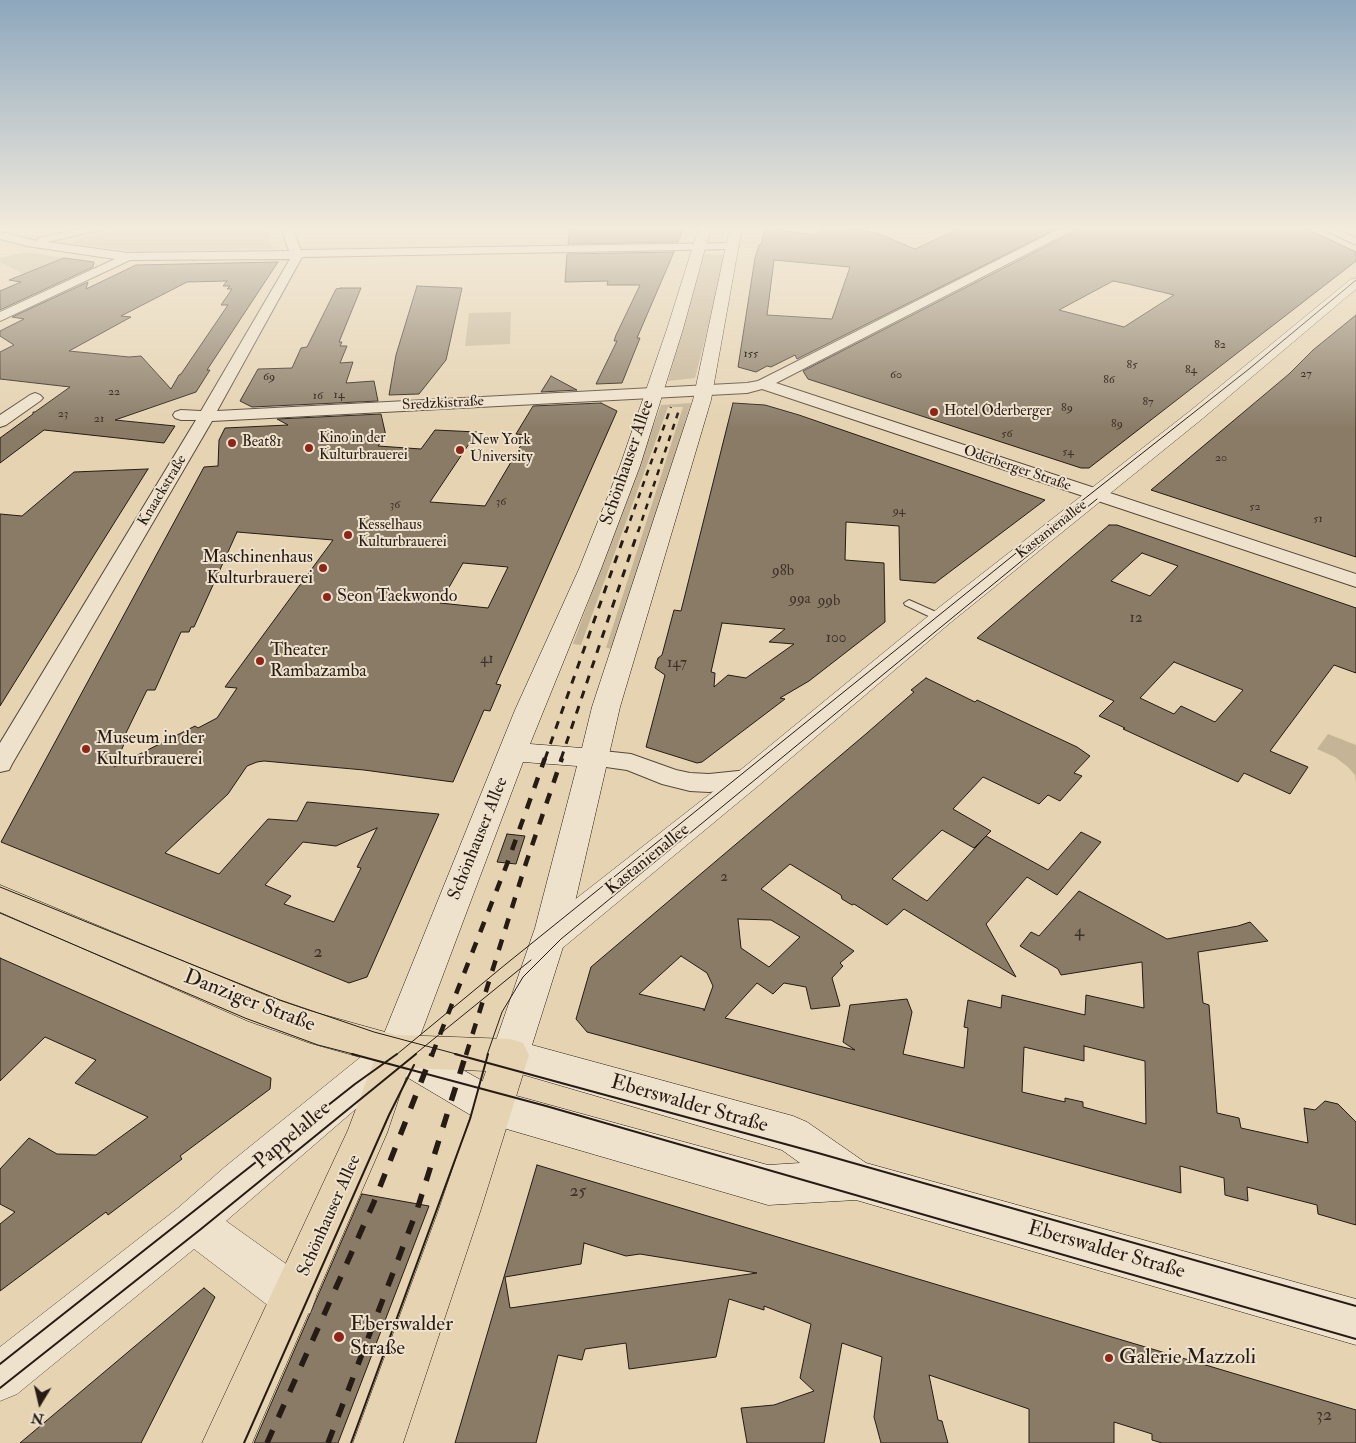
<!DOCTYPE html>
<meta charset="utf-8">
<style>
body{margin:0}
#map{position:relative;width:1356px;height:1443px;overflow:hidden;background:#e5d3b1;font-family:"IM FELL Double Pica",serif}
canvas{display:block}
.north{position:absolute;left:15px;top:1378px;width:50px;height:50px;-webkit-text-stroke:4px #eee2cc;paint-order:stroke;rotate:189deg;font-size:14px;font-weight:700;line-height:20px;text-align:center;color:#261b15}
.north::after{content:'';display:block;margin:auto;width:18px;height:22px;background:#261b15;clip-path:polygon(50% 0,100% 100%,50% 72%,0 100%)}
</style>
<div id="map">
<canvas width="1356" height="1443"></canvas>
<div class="north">N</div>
</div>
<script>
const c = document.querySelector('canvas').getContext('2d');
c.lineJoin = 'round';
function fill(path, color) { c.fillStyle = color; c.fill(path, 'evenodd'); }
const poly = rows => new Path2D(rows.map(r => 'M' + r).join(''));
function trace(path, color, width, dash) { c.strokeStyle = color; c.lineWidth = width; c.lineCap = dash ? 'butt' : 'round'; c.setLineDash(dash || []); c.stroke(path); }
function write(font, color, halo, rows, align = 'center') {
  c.font = font + ' "IM FELL Double Pica",serif'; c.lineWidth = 4; c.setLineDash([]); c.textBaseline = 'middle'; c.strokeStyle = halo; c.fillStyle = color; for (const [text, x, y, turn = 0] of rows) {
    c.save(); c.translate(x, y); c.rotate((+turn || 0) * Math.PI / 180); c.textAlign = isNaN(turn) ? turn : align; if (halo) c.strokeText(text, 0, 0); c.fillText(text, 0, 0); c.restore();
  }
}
const green = poly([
 [129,227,266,227,273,249,138,252,73,244,76,239],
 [25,252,64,258,23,274,0,262,0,258],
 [703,254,726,255,695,378,668,381],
 [511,312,510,344,465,346,469,313],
 [691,403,614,649,606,648,683,407,668,407,581,645,573,644,661,405],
 [1328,734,1356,745,1356,782,1355,775,1348,767,1335,757,1317,749]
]);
const building = poly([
 [570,227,684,227,678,242,568,244,570,227],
 [765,227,782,227,781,230,813,235,826,227,847,227,880,234,915,249,954,231,955,227,1060,227,797,359,795,355,771,367,767,366,756,372,738,367,755,258,759,245,761,245,765,227],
 [774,260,850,267,832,319,767,315,774,260],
 [1078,227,1303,227,1356,252,1356,261,1089,468,1081,468,808,379,803,371,1076,231,1078,227],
 [1113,281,1128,284,1174,295,1124,327,1059,310,1113,281],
 [674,252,637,338,640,338,622,383,596,384,617,341,614,341,616,335,640,285,607,285,608,281,565,282,567,254,674,252],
 [64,258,94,262,93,267,0,310,0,291,21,282,9,280,64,258],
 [278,262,207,370,210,370,196,392,115,420,175,426,164,443,44,430,0,463,0,438,33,414,33,412,35,412,70,387,0,379,0,352,14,345,0,336,0,331,24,319,12,317,88,282,86,289,136,265,278,262],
 [227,281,223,286,230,286,227,289,232,289,221,305,228,305,181,374,179,375,171,389,141,356,129,357,69,351,131,317,121,316,187,282,227,281],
 [417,286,462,288,446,360,419,394,389,395,396,355,417,286],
 [341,288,361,288,339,342,342,342,340,346,347,346,340,363,353,362,346,383,374,381,378,401,252,407,240,401,258,369,292,368,301,348,307,347,336,289,341,288],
 [1356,315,1356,557,1151,490,1289,374,1313,350,1356,315],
 [551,376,577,390,541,392,551,376],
 [601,403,617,411,496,684,501,685,490,711,484,710,453,782,364,770,264,761,257,762,247,766,228,794,165,853,219,874,268,819,297,821,307,802,439,814,367,977,349,983,1,842,204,467,218,466,219,440,225,428,288,425,277,419,381,414,386,436,378,446,421,449,435,430,477,432,430,502,485,506,527,435,516,434,533,406,601,403],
 [237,532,333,540,225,687,237,688,217,718,198,728,195,726,114,767,128,735,125,735,147,690,155,690,181,632,189,632,191,627,194,627,237,532],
 [463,563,508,567,488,608,440,603,463,563],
 [377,828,357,867,361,868,334,922,284,904,291,896,265,885,303,842,336,846,377,828],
 [733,403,765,405,799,415,1045,500,935,583,900,580,899,526,846,522,845,560,884,563,885,622,809,681,780,698,785,699,702,762,697,763,646,747,665,675,655,668,658,658,662,655,674,610,681,611,733,403],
 [722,623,785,629,769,642,794,644,746,678,728,675,714,687,715,673,711,672,722,623],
 [148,469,96,552,0,706,0,514,22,516,74,472,148,469],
 [1109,525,1117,525,1356,608,1356,673,1334,665,1270,751,1308,767,1290,794,1244,773,1238,782,1123,729,1125,728,1099,716,1114,701,977,638,1109,525],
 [1142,553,1178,566,1150,596,1111,581,1142,553],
 [1174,662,1243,690,1215,722,1181,706,1174,714,1140,698,1174,662],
 [926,678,975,702,977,700,1077,747,1090,756,1074,773,1082,776,1060,801,1048,795,1039,804,983,777,953,809,991,831,974,848,942,830,892,879,927,901,986,836,1048,870,1081,832,1101,842,1057,895,1027,877,986,924,1016,977,904,909,887,925,854,904,852,905,842,899,841,895,790,864,761,889,854,951,840,963,843,966,832,978,840,1006,811,1009,806,987,784,983,773,994,757,983,725,1018,855,1050,843,1042,850,1005,907,999,912,1012,903,1054,964,1068,968,1028,964,1027,968,1000,1001,1008,1002,995,1085,1015,1086,995,1144,1008,1142,962,1061,975,1058,969,1020,946,1031,932,1039,936,1079,891,1167,939,1238,926,1250,922,1268,941,1198,952,1203,1003,1209,1005,1217,1113,1239,1118,1241,1128,1308,1143,1304,1108,1315,1110,1325,1101,1338,1104,1356,1122,1356,1225,1318,1214,1317,1205,1247,1187,1248,1201,1225,1195,1224,1178,1180,1166,1181,1193,587,1032,576,1019,591,967,867,733,914,692,911,690,926,678],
 [738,919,771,920,800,937,769,967,741,948,738,919],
 [681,956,707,973,713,986,704,1011,704,1009,639,994,681,956],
 [1084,1046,1145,1061,1146,1124,1083,1107,1083,1102,1065,1098,1065,1102,1022,1092,1024,1047,1084,1061,1084,1046],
 [507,834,525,836,516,864,497,862,507,834],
 [0,958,271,1078,270,1089,180,1156,182,1159,108,1215,106,1212,0,1291,0,1224,15,1212,0,1204,0,1169,29,1138,57,1154,96,1155,148,1117,75,1083,96,1060,45,1037,0,1081,0,958],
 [537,1165,1356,1410,1356,1443,1162,1443,1152,1440,1152,1434,1114,1422,1114,1443,1029,1443,1029,1409,929,1375,938,1420,942,1421,948,1443,881,1443,874,1417,882,1357,842,1343,824,1443,747,1443,741,1408,774,1405,814,1391,800,1378,811,1324,764,1306,764,1310,729,1299,716,1357,629,1369,626,1343,585,1349,582,1360,558,1355,536,1443,455,1443,537,1165],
 [584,1243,626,1256,640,1254,757,1273,510,1308,505,1277,581,1264,584,1243],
 [362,1194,429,1206,338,1443,254,1443,362,1194],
 [204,1288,215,1297,141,1443,20,1443,204,1288]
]);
const service = poly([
 [909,600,945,616,947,618,945,620,937,620,905,605,904,603,909,600]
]);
const minor = poly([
 [88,227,107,227,105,229,47,242,128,253,289,251,281,227,292,227,301,250,733,243,739,246,733,249,302,257,217,411,747,383,758,381,1063,227,1076,227,1075,229,776,383,1356,574,1356,587,762,389,747,393,212,421,12,764,9,770,0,772,0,743,196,420,181,420,175,418,173,415,175,412,181,410,201,411,290,259,130,260,0,321,0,312,115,259,27,246,0,239,0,232,37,241,38,238,88,227],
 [1319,227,1333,227,1356,238,1356,245,1319,227],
 [35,393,40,395,43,398,40,401,6,425,0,427,0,415,30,395,35,393],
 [594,750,631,754,676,770,690,773,709,774,748,770,757,773,761,779,757,785,748,788,709,792,690,791,662,784,627,770,585,764,582,758,585,752,594,750]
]);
const tertiary = poly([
 [1356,278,1356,289,1202,419,950,623,758,786,560,950,548,954,536,950,531,940,536,930,738,772,932,613,1190,411,1351,279,1356,278],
 [396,1035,409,1039,415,1051,409,1063,226,1221,310,1281,316,1297,310,1313,294,1319,278,1313,194,1249,17,1394,0,1401,0,1347,178,1208,226,1166,383,1039,396,1035]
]);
const secondary = poly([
 [699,227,711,227,683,329,640,466,601,569,530,744,582,748,592,707,693,400,730,227,742,227,711,400,620,707,569,928,532,1045,793,1116,807,1122,866,1163,1356,1299,1356,1345,856,1200,768,1205,493,1125,479,1120,383,1063,377,1051,515,710,579,569,620,466,667,329,699,227],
 [523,762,577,766,535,928,491,1055,497,1067,782,1150,800,1163,768,1165,502,1092,417,1044,523,762]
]);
const primary = poly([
 [0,885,272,998,310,1011,396,1035,510,1039,523,1043,529,1055,480,1212,403,1443,353,1443,438,1212,486,1071,409,1068,387,1133,252,1443,202,1443,348,1130,374,1061,310,1043,248,1021,0,912,0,885]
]);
const tramFar1 = poly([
 [0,887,280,1000,374,1032,460,1055],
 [0,913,245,1018,318,1045,357,1055],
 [396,1055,506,964,1041,533,1249,369,1356,280],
 [414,1055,531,960],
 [487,1055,502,1012,523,977,561,939,1097,499]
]);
const tram = poly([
 [352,1054,546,1106,1356,1339],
 [455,1054,818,1153,1356,1306],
 [0,1364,355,1084,397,1054],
 [0,1388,201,1229,416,1054],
 [244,1443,389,1115,414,1065],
 [351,1443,470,1119,488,1054]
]);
const railFar3 = poly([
 [626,532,671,407],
 [638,532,680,407]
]);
const railFar2 = poly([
 [545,759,626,531],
 [561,759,638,531]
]);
const railFar1 = poly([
 [432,1055,507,864,545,758],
 [466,1055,525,866,562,758]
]);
const rail = poly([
 [267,1443,374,1202,432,1054],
 [328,1443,417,1210,466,1054]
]);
const markers = [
 [934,412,5,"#8f2418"],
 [232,443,5,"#8f2418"],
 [309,448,5,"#8f2418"],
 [460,450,5,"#8f2418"],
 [348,535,5,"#8f2418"],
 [323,568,5,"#8f2418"],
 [327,597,5,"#8f2418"],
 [260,661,5,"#8f2418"],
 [86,749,5,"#8f2418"],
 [339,1337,6,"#8f2418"],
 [1109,1358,5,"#8f2418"]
];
const farNumbernames = [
 ["82",1220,345],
 ["155",751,354],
 ["85",1132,365],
 ["84",1191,370],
 ["27",1306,374],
 ["60",896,375],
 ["69",269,377],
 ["86",1109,380],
 ["22",114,392],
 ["14",339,395],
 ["16",318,396],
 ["87",1148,402],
 ["89",1067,408],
 ["23",63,414],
 ["21",99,419],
 ["89",1117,424],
 ["56",1007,434],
 ["54",1068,452],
 ["20",1221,458],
 ["36",501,502],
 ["36",395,505],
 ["52",1255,507],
 ["94",899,511],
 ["51",1318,519]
];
const farStreetnames = [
 ["Sredzkistraße",443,404,-3],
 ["Oderberger Straße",1017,469,19],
 ["Knaackstraße",163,491,-59],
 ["Kastanienallee",1052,530,-38]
];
const farPoinames = [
 ["Hotel Oderberger",944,412],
 ["Kino in der",319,439],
 ["Kulturbrauerei",319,456],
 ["New York",470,441],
 ["University",470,458],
 ["Beat81",242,443],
 ["Kesselhaus",358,526],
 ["Kulturbrauerei",358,543]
];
const numberNames = [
 ["98b",783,572],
 ["99a",800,600],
 ["99b",829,602],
 ["12",1136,619],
 ["100",836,639],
 ["41",487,660],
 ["147",677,664],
 ["2",724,878]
];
const streetNames = [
 ["Schönhauser Allee",628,463,-71],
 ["Schönhauser Allee",479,839,-68],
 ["Kastanienallee",648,860,-39],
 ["Schönhauser Allee",330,1216,-66]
];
const poiNames = [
 ["Maschinenhaus",313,558,"right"],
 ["Kulturbrauerei",313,579,"right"],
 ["Seon Taekwondo",337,597],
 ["Theater",270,651],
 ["Rambazamba",270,672],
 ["Museum in der",96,739],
 ["Kulturbrauerei",96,760]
];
const nearNumbernames = [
 ["4",1079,932],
 ["2",318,953],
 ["25",578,1192],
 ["32",1324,1416]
];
const nearStreetnames = [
 ["Danziger Straße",249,1002,21],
 ["Eberswalder Straße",689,1105,16],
 ["Pappelallee",293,1136,-40],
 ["Eberswalder Straße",1106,1251,16]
];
const nearPoinames = [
 ["Eberswalder",350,1325],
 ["Straße",350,1349],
 ["Galerie Mazzoli",1119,1358]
];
fill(green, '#c5b496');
fill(building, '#897b66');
trace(building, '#261b15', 1);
trace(service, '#56493c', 2);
trace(minor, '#56493c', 2);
trace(tertiary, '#56493c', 1);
trace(secondary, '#261b15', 1);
trace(primary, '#261b15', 1);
fill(service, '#eee2cc');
fill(minor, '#eee2cc');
fill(tertiary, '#eee2cc');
fill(secondary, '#eee2cc');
fill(primary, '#e5d3b1');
trace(tramFar1, '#261b15', 1);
trace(tram, '#261b15', 2);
trace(railFar3, '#261b15', 2.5, [6, 6]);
trace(railFar2, '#261b15', 3, [8, 8]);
trace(railFar1, '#261b15', 4.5, [11, 11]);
trace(rail, '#261b15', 5.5, [14, 14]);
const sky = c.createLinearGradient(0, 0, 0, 429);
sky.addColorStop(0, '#8da7bd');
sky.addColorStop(0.53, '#f3ebdc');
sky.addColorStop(1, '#f3ebdc00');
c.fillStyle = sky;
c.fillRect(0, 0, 1356, 429);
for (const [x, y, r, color] of markers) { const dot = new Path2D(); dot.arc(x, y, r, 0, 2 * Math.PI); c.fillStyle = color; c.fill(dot); trace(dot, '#eee2cc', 2); }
write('12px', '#3f3329', null, farNumbernames);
write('15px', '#261b15', '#eee2cc', farStreetnames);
write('15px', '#261b15', '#eee2cc', farPoinames, 'left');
write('15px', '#3f3329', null, numberNames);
write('18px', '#261b15', '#eee2cc', streetNames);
write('18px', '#261b15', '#eee2cc', poiNames, 'left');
write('18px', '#3f3329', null, nearNumbernames);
write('21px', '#261b15', '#eee2cc', nearStreetnames);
write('21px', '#261b15', '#eee2cc', nearPoinames, 'left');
</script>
